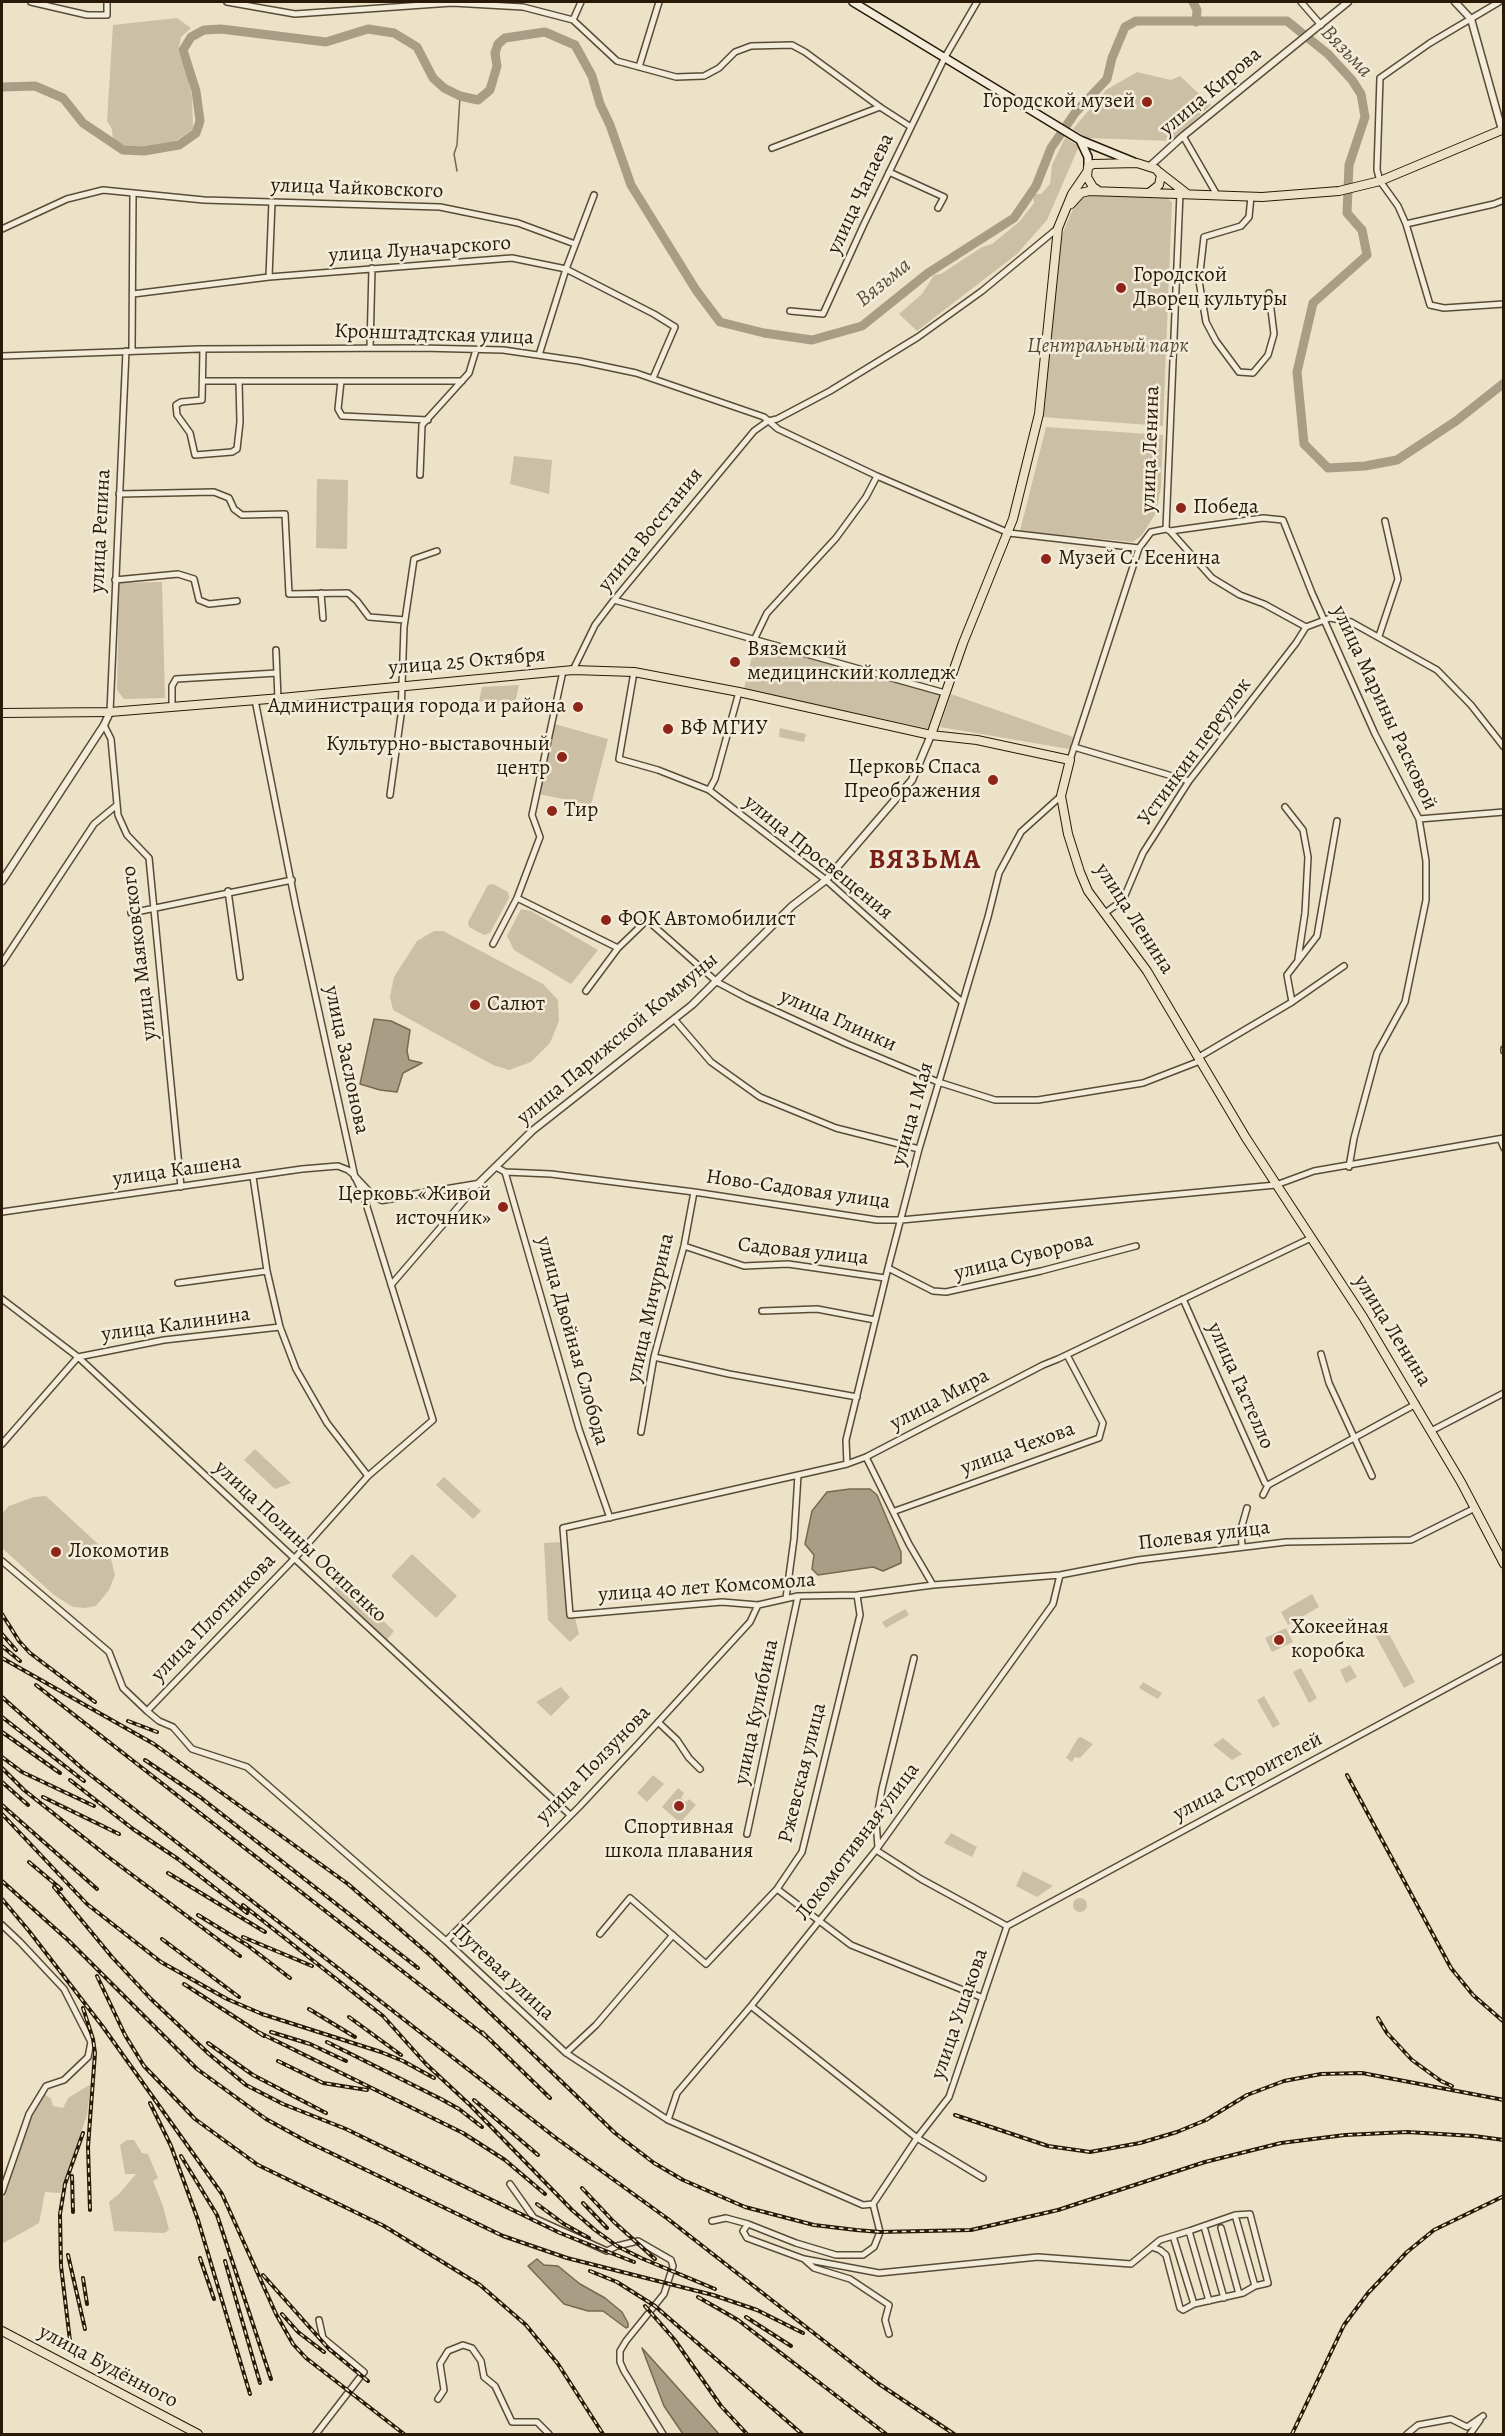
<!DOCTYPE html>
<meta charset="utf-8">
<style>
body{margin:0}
#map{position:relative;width:1505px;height:2436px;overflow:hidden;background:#ece2c7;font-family:Alegreya,serif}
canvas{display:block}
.frame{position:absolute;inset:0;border:3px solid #281a06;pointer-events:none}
</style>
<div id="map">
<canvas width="1505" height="2436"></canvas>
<div class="frame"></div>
</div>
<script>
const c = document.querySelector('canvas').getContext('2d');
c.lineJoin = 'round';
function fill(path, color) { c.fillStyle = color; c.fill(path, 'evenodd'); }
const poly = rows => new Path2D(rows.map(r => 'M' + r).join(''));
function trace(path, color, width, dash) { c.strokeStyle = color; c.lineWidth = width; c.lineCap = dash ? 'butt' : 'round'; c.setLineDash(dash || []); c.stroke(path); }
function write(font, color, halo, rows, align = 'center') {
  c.font = font + ' Alegreya,serif'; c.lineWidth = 5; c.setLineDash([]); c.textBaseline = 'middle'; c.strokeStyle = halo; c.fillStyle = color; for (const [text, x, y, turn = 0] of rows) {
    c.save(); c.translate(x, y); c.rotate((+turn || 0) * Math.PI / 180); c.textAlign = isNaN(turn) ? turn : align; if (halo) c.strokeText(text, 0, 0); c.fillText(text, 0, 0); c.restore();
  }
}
const green = poly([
 [177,18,191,28,181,37,178,51,187,73,192,97,193,129,171,144,158,147,135,148,121,145,113,140,112,129,107,121,113,25],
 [1137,72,1171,80,1180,76,1211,105,1172,141,1087,138,1073,129,1106,90],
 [1065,138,1079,146,1047,220,1017,254,917,331,899,314,922,294,934,275,941,274,982,247,992,244,1019,222,1034,203,1033,197,1036,194,1041,194,1050,184,1052,165],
 [1086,195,1167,198,1172,202,1163,426,1042,417,1062,235,1075,204],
 [1046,427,1163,435,1161,487,1156,513,1142,535,1133,542,1020,531],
 [514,456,552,460,549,494,510,484],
 [317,479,348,480,347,549,316,548],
 [162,582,165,698,124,699,117,690,119,583],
 [755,644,941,695,930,729,744,689],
 [519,685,514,708,479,701,482,687],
 [951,694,1073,737,1069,749,940,727],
 [555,724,608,739,591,805,539,794],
 [780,728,806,734,804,742,779,737],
 [493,884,508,892,509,898,490,933,484,935,469,927,468,922,488,885],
 [521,909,531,911,598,950,571,984,514,950,507,936],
 [434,931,443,931,543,984,558,1000,559,1021,550,1043,531,1062,509,1070,493,1065,393,1010,390,997,394,977,417,941],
 [255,1449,291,1483,275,1489,244,1460],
 [444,1477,481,1511,473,1519,436,1485],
 [46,1496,110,1555,115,1575,109,1590,96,1606,85,1608,73,1607,54,1595,2,1548,2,1514,9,1506,34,1497],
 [561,1542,567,1618,575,1618,579,1634,570,1642,548,1620,544,1543],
 [412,1554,457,1596,436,1618,391,1576],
 [341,1581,394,1631,387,1640,334,1589],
 [1312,1594,1319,1607,1288,1625,1281,1612],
 [905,1609,909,1615,886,1628,882,1622],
 [1383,1623,1415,1682,1404,1688,1372,1629],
 [1286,1628,1293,1642,1272,1652,1265,1638],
 [1350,1665,1357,1677,1346,1683,1340,1670],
 [1301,1668,1317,1698,1309,1703,1293,1672],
 [1143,1682,1162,1693,1158,1699,1139,1688],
 [561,1687,570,1697,551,1716,536,1702],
 [1264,1696,1280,1724,1273,1728,1257,1700],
 [1081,1737,1093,1744,1080,1758,1075,1757,1072,1762,1066,1758,1078,1738],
 [1223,1738,1242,1754,1232,1760,1213,1745],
 [653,1775,664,1784,647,1802,637,1793],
 [678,1788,684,1793,681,1798,686,1802,689,1799,696,1805,680,1823,662,1807],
 [951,1833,977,1847,972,1857,944,1843],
 [1023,1871,1053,1886,1037,1897,1016,1886],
 '1073 1905a7 7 0 1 1 14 0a7 7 0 1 1-14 0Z',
 [91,2084,87,2115,60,2193,45,2192,39,2223,2,2244,2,2203,31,2118,45,2094,51,2099,53,2106,63,2108,68,2098],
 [127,2140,134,2140,142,2153,148,2154,158,2178,153,2181,163,2206,169,2230,164,2233,114,2231,109,2202,119,2194,136,2174,125,2174,120,2145]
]);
const water = poly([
 [374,1019,391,1021,410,1030,407,1051,409,1060,422,1063,403,1073,397,1092,380,1090,360,1084,374,1019],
 [850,1489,870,1489,877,1495,901,1552,901,1563,883,1571,873,1567,818,1575,812,1569,814,1555,805,1544,812,1511,827,1492,850,1489],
 [537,2259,544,2265,558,2266,580,2284,605,2298,622,2312,628,2323,628,2327,626,2328,603,2311,588,2311,564,2304,528,2266,537,2259],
 [642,2348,719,2434,683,2434,664,2406,642,2348]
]);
const stream = poly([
 [457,171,454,154,457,145,460,96]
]);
const river = poly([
 [1193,2,1197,10,1196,22],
 [2,87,35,86,63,98,83,123,123,150,144,151,179,145,196,133,200,121,196,91,183,50,191,37,204,30,221,29,326,42,368,29,394,33,417,47,433,78,444,88,460,96,478,100,490,90,497,66,495,53,498,44,505,38,545,32,575,45,592,76,600,104,610,125,631,185,696,290,720,322,764,333,812,340,862,326,928,273,1014,218,1036,186,1051,148,1075,113,1107,79,1112,58,1125,27,1136,21,1287,21,1328,54,1352,80,1361,94,1365,117,1349,165,1347,213,1362,230,1367,255,1313,303,1297,372,1304,444,1328,468,1365,466,1397,460,1456,421,1504,383]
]);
const minor = poly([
 [31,2,87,15,107,15,107,2],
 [227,2,295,14,452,3,523,7,573,20],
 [581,2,573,20,617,61,676,77,704,76,719,68,735,52,751,46,792,45,805,52,880,107,911,127],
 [1301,2,1321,25],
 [1499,2,1430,43,1380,78,1377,170,1380,181,1398,206,1406,224,1430,305,1444,308,1504,304],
 [639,67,659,2],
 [1183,136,1217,195],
 [772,148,880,107],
 [889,172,944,197,938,208],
 [1251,196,1249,217,1241,226,1204,237,1199,281,1206,322,1216,341,1239,372,1253,373,1268,355,1274,334,1269,293],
 [1406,224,1494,204,1504,200],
 [2,229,67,199,103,190,204,200,440,207,518,223,575,244],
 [269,277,272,202],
 [133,294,269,277,512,258,566,269,654,314,675,327,653,378],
 [790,311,823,314,864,224,945,57,977,2],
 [370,348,372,268],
 [203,349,202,400,181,402,176,405,177,415,190,433,195,455,232,452,237,449,240,422,239,381],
 [132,351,133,194],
 [539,355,566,269,594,195],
 [2,356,199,349,421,348,503,350,579,361,636,373,764,417,778,429,877,476,1009,533,1139,548],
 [203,381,462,381],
 [341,381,338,409,342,416,428,420],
 [420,475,422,425,469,373,476,350],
 [119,494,214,492,229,498,234,509,242,515,285,514,289,594,348,593,357,601,369,617,405,620],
 [1166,529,1180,193],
 [1170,531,1212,578,1240,595,1264,604,1306,627],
 [115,580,178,574,194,579,199,600,209,604,237,601],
 [321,593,323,618],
 [614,600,945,693],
 [1379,636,1398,579,1385,521],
 [754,640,767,613,836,538,866,497,877,476],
 [276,650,278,699],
 [573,670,595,625,614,600,754,431,768,421,777,419,830,391,918,337,982,291,1058,228],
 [563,671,532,815,540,837,517,898,618,948],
 [634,672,619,759,658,770,709,790,826,880,962,1002],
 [172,707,172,686,176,679,277,673],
 [110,712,126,351],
 [104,725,111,739,118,815,127,835,149,858,181,1187],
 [1074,747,1189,781],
 [1070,760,1139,548,1151,532,1166,529,1170,531,1263,518,1283,520,1312,593,1375,734,1419,819,1426,861,1426,900,1405,1002,1377,1053,1354,1138,1349,1167],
 [709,790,715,779,739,692],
 [390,795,401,715,404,627,414,559,437,551],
 [1285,807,1303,830,1308,857,1305,913,1298,959],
 [1419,819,1504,812],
 [228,891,240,977],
 [131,913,292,880],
 [1105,913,1123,900,1143,853,1189,781,1296,643,1306,627,1330,618,1351,622,1437,670,1471,705,1504,747],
 [493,944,517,898],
 [2,963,94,824,117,805],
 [586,991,618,948,647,920,717,982,747,998,847,1044,938,1082,995,1100,1038,1100,1143,1083,1200,1061],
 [1292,1002,1287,975,1317,936,1337,821],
 [674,1019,711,1062,760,1097,836,1128,919,1149],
 [1504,1049,1504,1051],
 [1199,1057,1292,1002,1344,966],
 [1500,1139,1504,1148],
 [496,1167,505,1172,551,1174,694,1192,877,1220,901,1220,1276,1185,1314,1171,1504,1138],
 [505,1172,579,1429,610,1518],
 [253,1177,267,1271,280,1327,296,1369,327,1423,368,1476],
 [2,1212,302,1169,338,1166,348,1170,354,1175],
 [1311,1238,1058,1359,1043,1365,866,1457,847,1464,563,1528,570,1615,722,1602,758,1605,798,1596,857,1595,933,1585,1060,1575,1138,1560,1286,1542,1411,1540,1473,1509],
 [684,1246,744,1266,788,1264,885,1278],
 [888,1268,933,1291,946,1292,1041,1271,1136,1246],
 [178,1283,267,1271],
 [391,1285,478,1184],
 [2,1299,78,1357,570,1815],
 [1183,1299,1265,1483,1268,1485],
 [762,1311,817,1309,875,1320],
 [1321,1354,1329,1383,1372,1476],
 [654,1357,729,1374,857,1397],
 [1431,1431,1504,1393],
 [641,1432,654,1357,684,1246,694,1192],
 [2,1444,78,1357,164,1340,280,1327],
 [866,1457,909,1544,933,1585],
 [847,1464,846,1440,888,1268,919,1149,988,917,999,873,1021,832,1061,796],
 [1263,1495,1268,1485,1416,1404],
 [895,1511,1099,1438,1103,1423,1067,1355],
 [1242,1547,1241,1529,1247,1508],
 [2,1561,109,1652,123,1688,147,1711,159,1721,173,1727,192,1749,247,1767,446,1941,566,2053,668,2120,863,2205,873,2204],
 [786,1598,794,1539,798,1475],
 [147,1711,294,1559,368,1476,433,1420,363,1194,355,1177,296,907,255,700],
 [658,1722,677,1740,689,1758,700,1769],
 [747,1834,798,1596],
 [878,1847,876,1822,882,1789,914,1658],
 [876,1850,921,1879,1007,1926],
 [777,1889,851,1945,983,1998],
 [2,1925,20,1942,64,1989,91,2042,88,2057,64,2080,46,2086,29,2114,2,2192],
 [1007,1926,1504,1657],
 [600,1934,630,1898,706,1964,777,1889,802,1852,860,1615,857,1595],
 [446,1941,580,1806,639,1743,750,1622,758,1605],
 [751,2006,917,2138,983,2178],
 [566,2053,596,2025,673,1935],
 [668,2120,677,2093,751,2006,876,1850,1053,1604,1060,1575],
 [510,2184,534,2218,607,2251,617,2246,638,2241,671,2260,673,2266,664,2294,626,2341,620,2351,620,2362,624,2371,663,2434],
 [873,2204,880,2232,874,2247,863,2255,836,2255,796,2243,748,2224,743,2231,747,2238,804,2259,879,2273,1038,2257,1131,2264,1160,2240,1189,2231,1235,2215,1250,2214,1268,2283,1255,2286,1243,2293,1194,2304,1173,2236],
 [873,2204,917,2138,949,2097,1007,1926],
 [1235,2215,1255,2286],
 [712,2221,726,2218,748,2224],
 [1221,2228,1239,2294],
 [1205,2230,1224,2298],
 [1189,2231,1209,2301],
 [1152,2247,1160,2250,1166,2255,1180,2308,1183,2310,1194,2304],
 [805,2260,814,2268,850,2279,889,2305,885,2320,889,2334],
 [438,2399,444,2390,440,2364,448,2351,463,2345,472,2348,481,2361,484,2377,495,2386,512,2422,537,2422,549,2434],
 [316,2434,364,2372,323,2338,319,2320],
 [1407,2434,1418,2425,1451,2419,1467,2427,1483,2416],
 [1470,2434,1480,2420]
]);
const tertiary = poly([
 [1455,2,1471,19,1502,130],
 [1150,166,1183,136,1348,2],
 [2,881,104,725,110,712],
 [355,1177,372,1195,382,1200,478,1184,532,1131,692,1005,792,906,826,880,912,780,931,735]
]);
const secondary = poly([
 [853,2,1080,140,1134,162],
 [1080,140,1088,157,1088,167]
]);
const primary = poly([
 [1159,172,1186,193],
 [1149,193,1262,197,1339,191,1380,181,1504,129],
 [1071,204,1081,193,1089,191,1149,193,1159,185,1161,175,1156,169,1137,163,1093,164,1088,167,1087,177,1093,187,1099,191],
 [2,713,110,712,281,698,573,670,634,672,739,692,931,735,977,740,1070,760,1061,796,1068,834,1080,872,1088,891,1147,971,1246,1138,1363,1317,1461,1482,1504,1564],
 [931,735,963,643,1013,519,1039,414,1058,228,1072,194,1087,172],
 [2,2331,198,2434]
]);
const rail = poly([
 [2,1614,19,1641,30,1653,95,1702],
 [2,1634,16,1650],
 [2,1646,20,1661],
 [2,1658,154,1744,348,1884,431,1956,615,2133,654,2163,683,2180,745,2207,814,2225,856,2230,880,2232,971,2230,1058,2210,1205,2162,1281,2143,1345,2135,1407,2132,1474,2136,1504,2140],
 [36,1685,488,2038],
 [2,1697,84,1770,556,2138,668,2219,879,2384,954,2434],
 [2,1717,84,1781],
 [128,1721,157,1732],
 [2,1732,60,1773],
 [2,1757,22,1772,94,1806],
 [145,1760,200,1797,418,1968],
 [2,1768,24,1790,107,1856,240,1956],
 [1347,1775,1451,1968,1473,1995,1504,2022],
 [70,1780,133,1829,178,1859,247,1913],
 [2,1782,28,1805],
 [43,1797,119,1834],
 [2,1805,97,1889],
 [2,1814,87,1904,161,1962,227,1999,262,2014,381,2052,403,2061,434,2078],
 [29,1862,61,1889],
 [168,1873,265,1932],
 [2,1881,69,1941,197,2069,266,2119,306,2141,503,2236,567,2258,713,2295,757,2310,803,2333],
 [54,1887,112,1957,151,1999,209,2054,246,2085,283,2104,346,2129,560,2233,634,2262],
 [2,1899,29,1931,103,2027,222,2194,276,2314,293,2344,306,2358,404,2434],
 [243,1905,383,2016,426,2064,471,2106,572,2210,595,2230,617,2246,641,2258,715,2289],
 [198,1915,247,1945,290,1978],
 [243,1937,312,1966],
 [162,1939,239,1997],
 [97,1976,125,2035,144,2066,195,2119,258,2165,384,2226,480,2285,526,2325,558,2364,603,2434],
 [184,1984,264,2036],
 [83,2008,93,2039,95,2053,88,2147,90,2210],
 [309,2009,355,2037],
 [349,2017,401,2055],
 [1378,2018,1387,2033,1412,2060,1441,2081,1452,2086],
 [258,2032,463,2133,505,2160,545,2194],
 [271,2032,310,2044,346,2061],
 [482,2032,550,2098],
 [327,2042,441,2099,459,2109,482,2127],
 [208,2043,253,2075,326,2113],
 [278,2061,323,2083,367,2090],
 [474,2100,538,2155],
 [150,2103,171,2146,198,2220,250,2394],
 [955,2115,1048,2146,1090,2152,1140,2143,1177,2132,1206,2120,1247,2095,1284,2081,1321,2074,1362,2073,1504,2100],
 [181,2156,217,2215,271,2379],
 [72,2176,73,2212],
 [582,2188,614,2222,655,2259],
 [583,2203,607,2228],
 [537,2204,564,2224,589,2238],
 [68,2255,85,2329],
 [200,2258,214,2299],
 [225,2261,260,2383],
 [590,2271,617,2282,655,2306,802,2434],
 [263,2275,329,2349,368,2381],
 [83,2278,87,2304],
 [698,2297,738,2320,886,2434],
 [645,2306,674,2339,721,2406,747,2434],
 [282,2314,298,2332,324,2352],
 [746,2317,791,2346],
 [71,2349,61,2266,60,2214,65,2184,83,2133],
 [1292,2434,1344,2325,1368,2293,1407,2252,1434,2230,1504,2196]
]);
const markers = [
 [1147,102,6,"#8f2418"],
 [1121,288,6,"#8f2418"],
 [1181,508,6,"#8f2418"],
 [1046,559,6,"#8f2418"],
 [735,662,6,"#8f2418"],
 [578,707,6,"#8f2418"],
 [668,729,6,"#8f2418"],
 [562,757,6,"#8f2418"],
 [993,780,6,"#8f2418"],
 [552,811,6,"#8f2418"],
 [606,920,6,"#8f2418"],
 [475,1005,6,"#8f2418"],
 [503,1207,6,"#8f2418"],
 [56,1552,6,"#8f2418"],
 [1279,1640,6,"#8f2418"],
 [679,1806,6,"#8f2418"]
];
const streetNames = [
 ["улица Кирова",1211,92,-40],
 ["улица Чайковского",357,189,2],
 ["улица Чапаева",861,194,-65],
 ["улица Луначарского",420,250,-4],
 ["Кронштадтская улица",434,335,2],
 ["улица Ленина",1151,449,-88],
 ["улица Восстания",651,530,-51],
 ["улица Репина",101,531,-87],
 ["улица 25 Октября",467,662,-5],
 ["улица Марины Расковой",1384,708,65],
 ["Устинкин переулок",1195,752,-54],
 ["улица Просвещения",818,858,39],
 ["улица Ленина",1134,919,57],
 ["улица Маяковского",140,953,-97],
 ["улица Глинки",838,1021,24],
 ["улица Парижской Коммуны",618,1039,-40],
 ["улица Заслонова",346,1060,78],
 ["улица 1 Мая",913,1114,-74],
 ["улица Кашена",177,1171,-8],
 ["Ново-Садовая улица",798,1190,8],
 ["Садовая улица",803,1252,6],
 ["улица Суворова",1024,1257,-14],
 ["улица Мичурина",651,1308,-77],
 ["улица Калинина",176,1325,-8],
 ["улица Ленина",1392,1331,58],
 ["улица Двойная Слобода",572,1341,74],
 ["улица Гастелло",1240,1386,66],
 ["улица Мира",940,1400,-28],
 ["улица Чехова",1018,1449,-20],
 ["Полевая улица",1204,1536,-7],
 ["улица Полины Осипенко",300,1542,43],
 ["улица 40 лет Комсомола",707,1588,-4],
 ["улица Плотникова",214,1618,-46],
 ["улица Кулибина",757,1712,-78],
 ["улица Ползунова",594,1765,-46],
 ["Ржевская улица",803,1773,-76],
 ["улица Строителей",1248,1777,-28],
 ["Локомотивная улица",858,1842,-53],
 ["Путевая улица",503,1973,43],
 ["улица Ушакова",960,2014,-71],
 ["улица Будённого",108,2367,28]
];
const poiNames = [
 ["Городской музей",1135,102,"right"],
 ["Городской",1133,276],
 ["Дворец культуры",1133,300],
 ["Победа",1193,508],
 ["Музей С. Есенина",1058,559],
 ["Вяземский",747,650],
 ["медицинский колледж",747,674],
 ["Администрация города и района",566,707,"right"],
 ["ВФ МГИУ",680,729],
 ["Культурно-выставочный",550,745,"right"],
 ["центр",550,769,"right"],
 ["Церковь Спаса",981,768,"right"],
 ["Преображения",981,792,"right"],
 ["Тир",564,811],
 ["ФОК Автомобилист",618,920],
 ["Салют",487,1005],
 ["Церковь «Живой",491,1195,"right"],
 ["источник»",491,1219,"right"],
 ["Локомотив",68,1552],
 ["Хокеейная",1291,1628],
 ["коробка",1291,1652],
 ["Спортивная",679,1828,"center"],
 ["школа плавания",679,1852,"center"]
];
const parkNames = [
 ["Центральный парк",1108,347]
];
const waterNames = [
 ["Вязьма",1346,52,46],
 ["Вязьма",884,283,-39]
];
const districtNames = [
 ["ВЯЗЬМА",925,861]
];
fill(green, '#cbc0a6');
fill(water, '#a99e85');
trace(water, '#756952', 1.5);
trace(stream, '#756952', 1.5);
trace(river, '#a99e85', 9);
trace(minor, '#594c36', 8);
trace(tertiary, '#594c36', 9);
trace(secondary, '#281a06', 10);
trace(primary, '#281a06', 10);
trace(minor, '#f3ecdb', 5);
trace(tertiary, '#f3ecdb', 6);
trace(secondary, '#f3ecdb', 7);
trace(primary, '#ece2c7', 8);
trace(rail, '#281a06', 4);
trace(rail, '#f3ecdb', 1.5, [4.5]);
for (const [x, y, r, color] of markers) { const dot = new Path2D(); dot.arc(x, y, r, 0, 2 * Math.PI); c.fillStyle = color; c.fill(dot); trace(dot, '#f3ecdb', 2); }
write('21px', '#281a06', '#f3ecdb', streetNames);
write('21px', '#281a06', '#f3ecdb', poiNames, 'left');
write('italic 21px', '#594c36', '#f3ecdb', parkNames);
write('italic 22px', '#5c4f39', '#f3ecdb', waterNames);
c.letterSpacing = '1.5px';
write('bold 27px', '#7a1f14', '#f3ecdb', districtNames);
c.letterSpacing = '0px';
</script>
